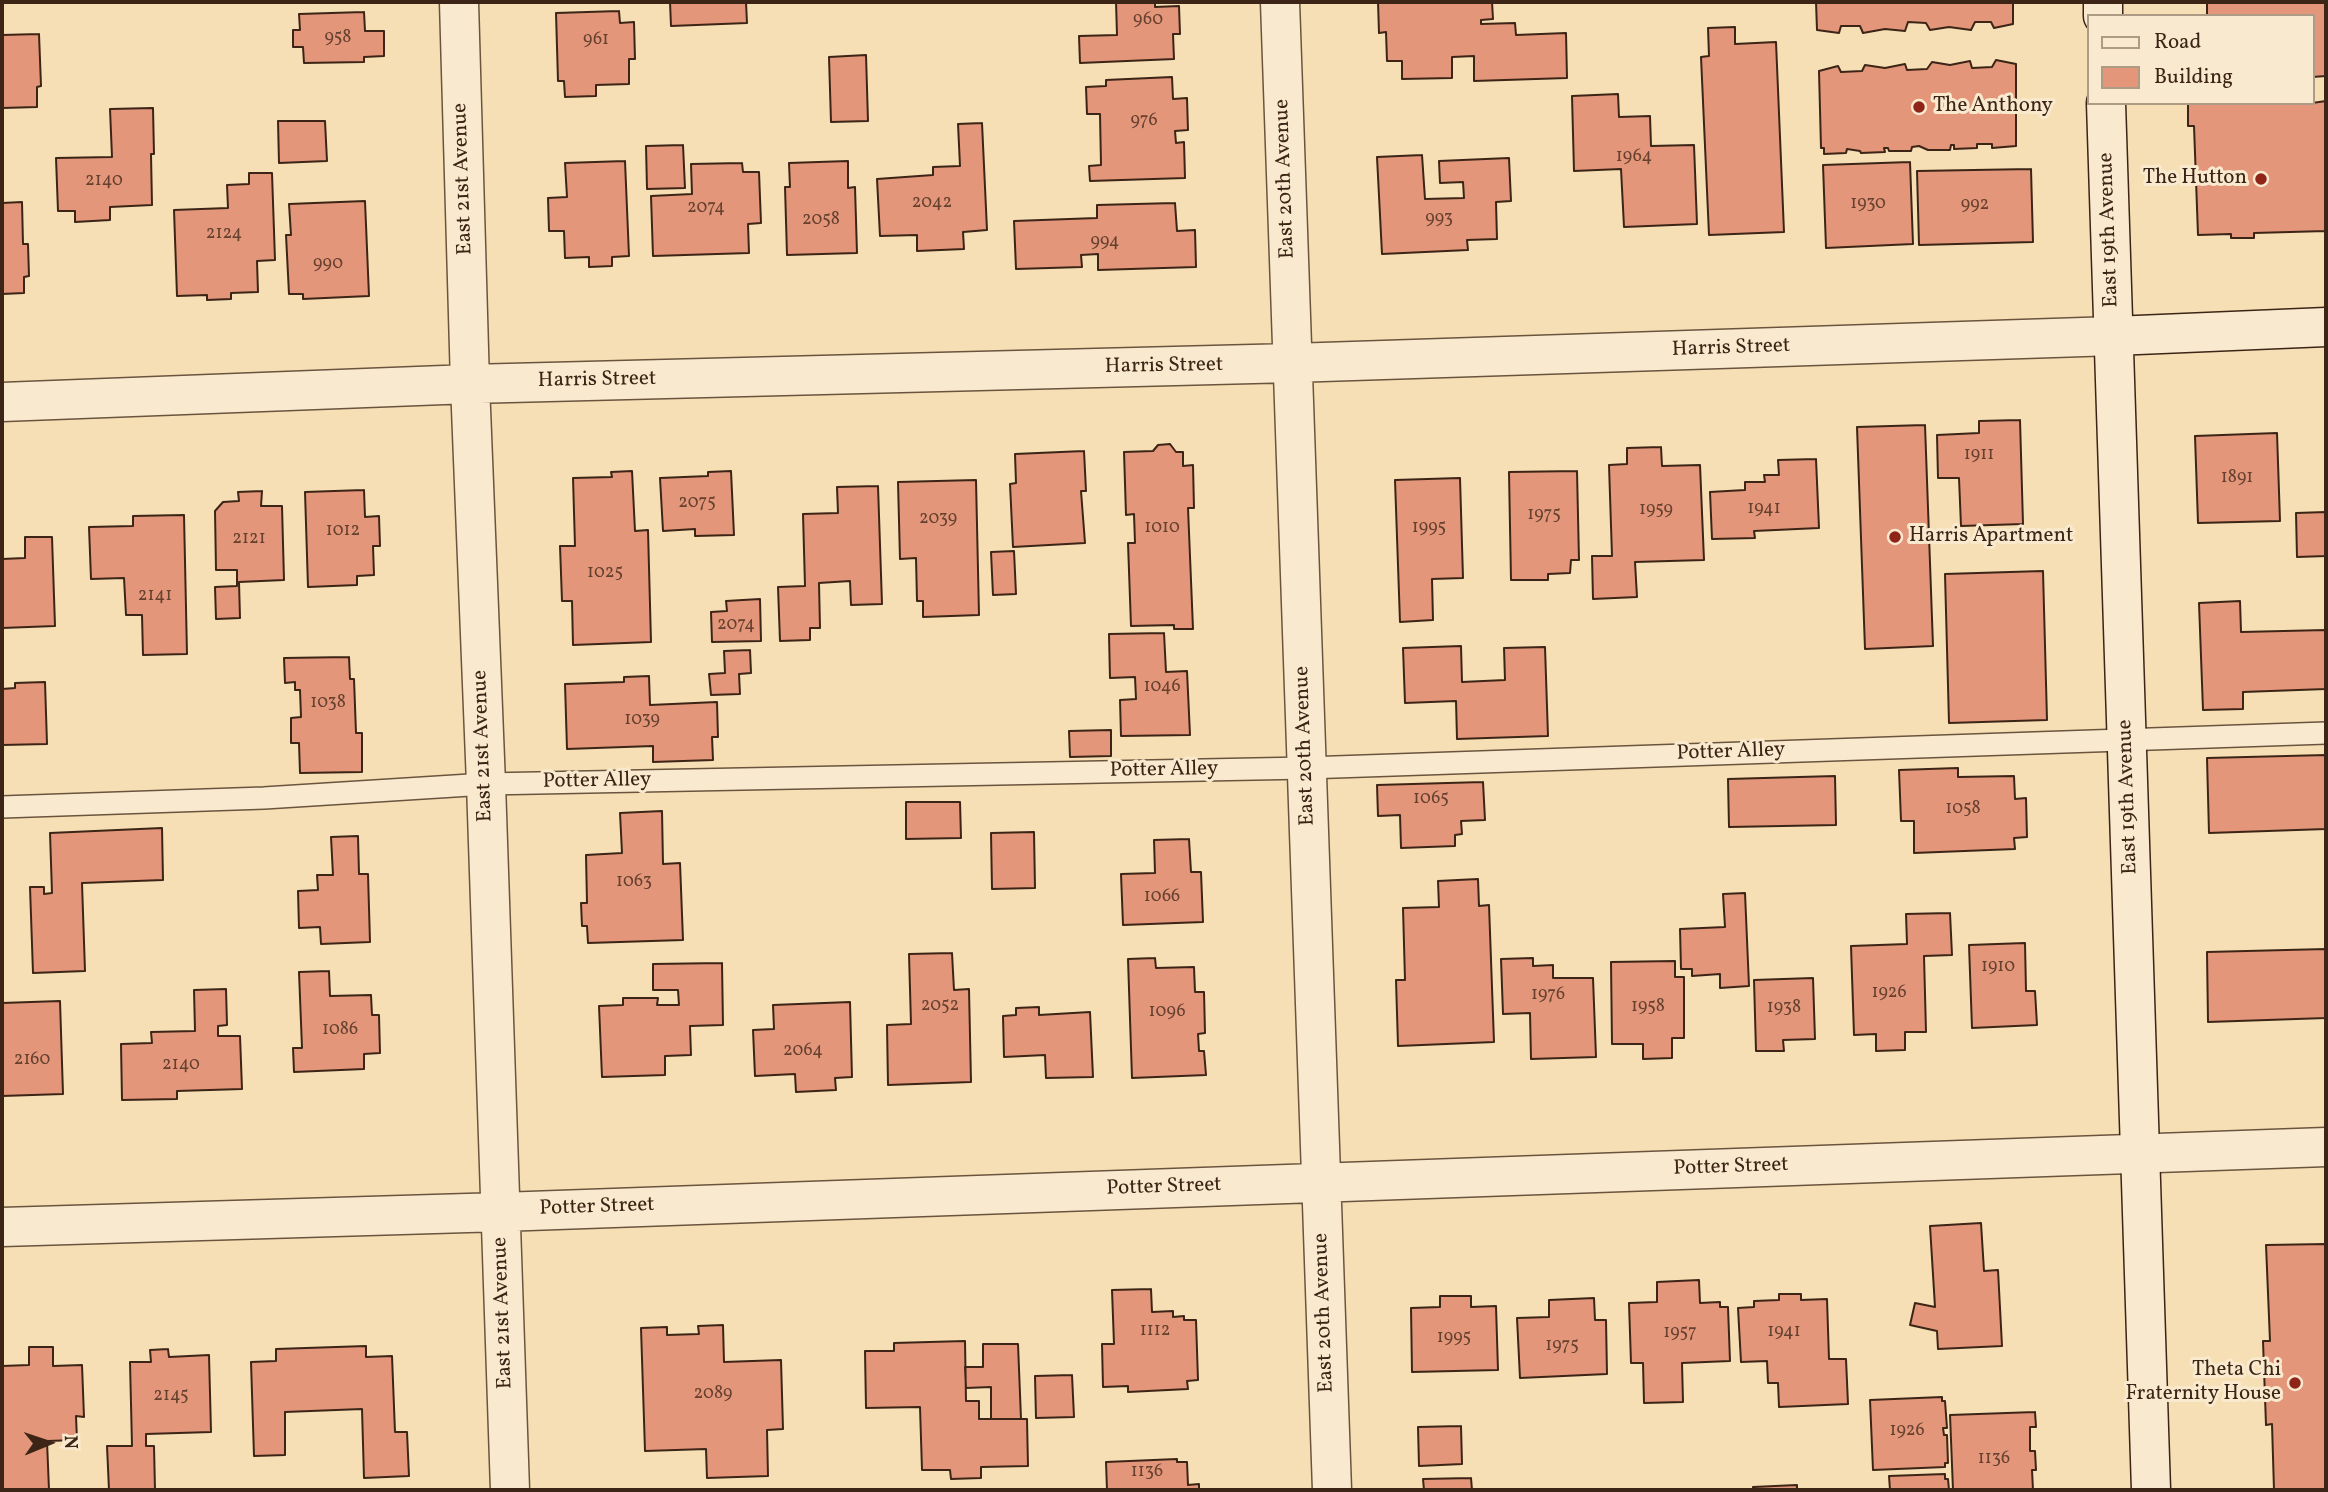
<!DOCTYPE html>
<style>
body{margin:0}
#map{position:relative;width:2328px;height:1492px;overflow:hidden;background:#f6dfb5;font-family:Vollkorn,serif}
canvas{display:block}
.frame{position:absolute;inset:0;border:4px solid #3c2516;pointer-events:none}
.legend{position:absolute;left:2087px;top:14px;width:228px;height:91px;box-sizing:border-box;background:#f9eacf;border:2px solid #ad9b85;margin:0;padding:9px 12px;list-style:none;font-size:21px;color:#3c2516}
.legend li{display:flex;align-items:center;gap:14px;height:35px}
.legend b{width:35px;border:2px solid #ad9b85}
.north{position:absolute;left:14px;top:1408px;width:70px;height:70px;-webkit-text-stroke:5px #f9eacf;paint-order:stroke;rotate:88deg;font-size:19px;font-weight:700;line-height:28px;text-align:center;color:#3c2516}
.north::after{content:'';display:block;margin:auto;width:24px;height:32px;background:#3c2516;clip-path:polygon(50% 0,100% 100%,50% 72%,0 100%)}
</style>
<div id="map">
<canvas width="2328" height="1492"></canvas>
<div class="frame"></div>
<ul class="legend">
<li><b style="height:9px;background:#f9eacf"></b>Road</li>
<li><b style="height:19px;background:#e3967a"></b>Building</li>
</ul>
<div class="north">N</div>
</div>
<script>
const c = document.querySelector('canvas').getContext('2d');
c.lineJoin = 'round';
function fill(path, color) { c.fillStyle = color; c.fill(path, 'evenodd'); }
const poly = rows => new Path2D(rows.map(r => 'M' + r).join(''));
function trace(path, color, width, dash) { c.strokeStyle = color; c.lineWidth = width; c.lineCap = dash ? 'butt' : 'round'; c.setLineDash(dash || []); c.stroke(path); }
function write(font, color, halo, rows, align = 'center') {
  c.font = font + ' Vollkorn,serif'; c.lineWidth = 6; c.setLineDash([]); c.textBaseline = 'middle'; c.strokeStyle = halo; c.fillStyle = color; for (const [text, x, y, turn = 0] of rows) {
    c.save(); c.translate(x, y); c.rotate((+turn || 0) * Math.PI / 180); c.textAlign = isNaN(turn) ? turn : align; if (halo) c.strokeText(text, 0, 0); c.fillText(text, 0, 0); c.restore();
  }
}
const building = poly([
 [670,2,746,2,747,23,671,26,670,2],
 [1116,2,1155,2,1155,7,1179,6,1180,34,1173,34,1174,59,1080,63,1079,36,1117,35,1116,2],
 [1378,2,1492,2,1493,19,1481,20,1481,24,1515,23,1516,35,1566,33,1567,78,1474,81,1474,56,1452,57,1452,78,1402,79,1402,61,1387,61,1386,32,1379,33,1378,2],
 [1816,2,2013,2,2013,24,1994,28,1991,22,1975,22,1971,30,1949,27,1930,30,1926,23,1908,22,1905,31,1885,29,1863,33,1860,26,1841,26,1839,33,1817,30,1816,2],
 [2207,2,2326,2,2326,76,2312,77,2312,16,2207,16,2207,2],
 [619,11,620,23,634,22,635,59,629,59,629,84,596,85,596,96,565,97,564,81,558,81,556,13,619,11],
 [364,12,365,31,384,31,384,56,364,57,364,62,304,63,303,47,293,47,293,30,300,30,299,14,364,12],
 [1735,27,1735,44,1776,42,1784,232,1709,235,1701,57,1709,56,1708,28,1735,27],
 [39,34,41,86,37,87,37,107,2,108,2,35,39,34],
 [866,55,868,121,831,122,829,57,866,55],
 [1996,60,2016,64,2016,146,1992,148,1992,144,1977,144,1977,148,1954,149,1954,145,1951,145,1950,150,1928,150,1919,146,1912,147,1911,151,1889,151,1888,148,1884,148,1885,152,1861,153,1860,151,1847,149,1846,153,1824,154,1824,148,1821,148,1819,71,1838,66,1841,72,1862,71,1865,65,1885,68,1905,64,1907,70,1927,69,1932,62,1950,65,1970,61,1972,68,1992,67,1996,60],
 [1172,77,1173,99,1187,98,1188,130,1175,131,1176,143,1184,142,1185,178,1090,181,1089,166,1101,165,1100,114,1087,114,1086,87,1106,86,1106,80,1172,77],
 [1618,94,1619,117,1650,116,1651,146,1694,145,1697,224,1624,227,1621,169,1574,171,1572,96,1618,94],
 [2326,101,2326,236,2326,231,2254,233,2254,238,2231,238,2231,234,2198,235,2194,126,2188,126,2188,104,2312,103,2326,101],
 [153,108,154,154,151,154,152,205,110,207,110,220,75,222,75,211,58,211,56,158,112,157,110,109,153,108],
 [278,121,325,121,327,161,279,163,278,121],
 [982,123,987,230,963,232,964,249,917,251,917,235,880,236,877,179,933,175,933,167,960,166,958,124,982,123],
 [683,145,685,188,647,189,646,146,683,145],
 [1422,155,1425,199,1464,198,1463,182,1440,183,1439,161,1509,158,1511,201,1496,202,1497,239,1467,240,1468,250,1382,254,1377,157,1422,155],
 [625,161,629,256,612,257,612,266,589,267,589,257,565,258,564,231,549,231,548,198,567,197,565,163,625,161],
 [848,161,848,188,855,187,857,253,787,255,785,187,790,187,789,163,848,161],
 [1910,162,1913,244,1826,248,1823,165,1910,162],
 [742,163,743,172,759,172,761,223,748,224,749,253,653,256,651,196,692,194,691,164,742,163],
 [2031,169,2033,242,1919,245,1917,171,2031,169],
 [249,173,272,173,275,260,257,261,258,292,231,293,231,299,207,300,207,295,177,296,174,210,228,208,227,185,249,184,249,173],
 [365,201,369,296,303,299,303,294,289,294,286,235,291,235,289,204,365,201],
 [22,202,23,244,28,244,29,276,24,277,24,293,2,294,2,203,22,202],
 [1175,203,1177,231,1195,230,1196,267,1098,270,1098,254,1081,255,1082,267,1016,269,1014,221,1097,218,1097,205,1175,203],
 [2020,420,2023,524,1961,526,1959,478,1938,478,1937,435,1979,433,1979,421,2020,420],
 [1925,425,1933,646,1865,649,1857,427,1925,425],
 [2277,433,2280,521,2198,523,2195,436,2277,433],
 [1170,444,1176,452,1183,452,1183,466,1193,465,1194,508,1188,508,1193,629,1174,629,1174,625,1131,626,1128,543,1135,543,1134,514,1126,515,1124,452,1153,451,1158,445,1170,444],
 [1661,447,1662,466,1700,465,1704,560,1635,562,1637,597,1593,599,1592,556,1612,556,1609,465,1627,464,1627,448,1661,447],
 [1084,451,1086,491,1081,491,1085,543,1013,547,1010,484,1016,483,1015,454,1084,451],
 [1816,459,1819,528,1754,531,1755,538,1712,539,1710,492,1745,490,1745,482,1765,482,1764,475,1779,475,1778,460,1816,459],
 [632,471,635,531,648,530,651,642,573,645,572,601,562,601,560,546,575,546,573,478,612,477,611,472,632,471],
 [731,471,734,535,695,536,695,529,663,531,660,478,708,476,708,472,731,471],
 [1577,471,1579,560,1571,560,1570,573,1548,574,1548,580,1511,580,1509,472,1577,471],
 [1460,478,1463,578,1432,579,1433,620,1400,622,1395,480,1460,478],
 [976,480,979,615,923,617,923,601,917,601,916,558,900,559,898,482,976,480],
 [878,486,882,604,851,605,850,581,819,583,820,628,810,628,810,640,780,641,778,587,805,586,803,514,838,513,837,487,878,486],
 [364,490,365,517,379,516,380,546,373,546,374,575,357,576,357,585,308,587,305,492,364,490],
 [262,491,261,506,282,506,284,580,239,582,240,618,216,619,215,587,237,586,237,570,216,570,215,511,223,502,239,501,238,492,262,491],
 [2326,512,2326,556,2297,557,2296,513,2326,512],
 [184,515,187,654,143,655,142,615,126,615,124,578,91,579,89,527,133,526,133,516,184,515],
 [25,537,52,537,55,626,2,628,2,559,25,558,25,537],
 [1014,551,1016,594,993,595,991,552,1014,551],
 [2043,571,2047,720,1949,723,1945,574,2043,571],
 [760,599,761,641,712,642,711,612,727,611,726,601,760,599],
 [2240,601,2241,632,2326,630,2326,689,2243,692,2243,709,2203,710,2199,603,2240,601],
 [1164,633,1166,672,1187,671,1190,735,1121,736,1120,700,1136,699,1135,677,1110,678,1109,634,1164,633],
 [1461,646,1462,682,1505,680,1504,648,1545,647,1548,736,1457,739,1456,701,1405,703,1403,648,1461,646],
 [750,650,751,673,739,674,740,694,711,695,709,674,725,673,724,651,750,650],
 [349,657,350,679,354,679,356,733,362,733,362,772,300,773,299,743,291,743,291,718,301,717,300,690,295,690,295,682,285,683,284,658,349,657],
 [649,676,650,705,717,702,718,737,712,737,713,760,653,762,653,746,567,749,565,684,624,682,624,677,649,676],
 [45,682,47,744,2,745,2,689,15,688,15,683,45,682],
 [1111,730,1111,756,1070,757,1069,731,1111,730],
 [2326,755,2326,829,2209,833,2207,758,2326,755],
 [1958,768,1958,777,2014,776,2015,799,2026,798,2027,837,2014,838,2015,849,1914,853,1914,821,1901,821,1899,770,1958,768],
 [1835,776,1836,825,1729,827,1728,779,1835,776],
 [1483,782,1485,820,1461,821,1462,834,1455,835,1455,846,1401,848,1400,815,1378,816,1377,785,1483,782],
 [906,802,960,802,961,838,906,839,906,802],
 [662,811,663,864,680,863,683,940,588,943,587,926,582,926,581,903,587,903,586,855,622,853,620,813,662,811],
 [162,828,163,880,82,883,85,971,33,973,30,887,44,887,44,894,52,893,50,833,162,828],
 [1034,832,1035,888,992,889,991,833,1034,832],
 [358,836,359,874,368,874,370,942,321,944,320,927,299,928,298,891,318,890,317,875,333,875,331,837,358,836],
 [1189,839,1191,872,1201,872,1203,922,1123,925,1121,874,1155,873,1154,840,1189,839],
 [1478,879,1479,906,1489,905,1494,1042,1398,1046,1396,980,1405,980,1403,908,1439,907,1438,881,1478,879],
 [1745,893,1749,986,1720,988,1720,974,1692,976,1692,969,1681,969,1680,929,1725,927,1723,894,1745,893],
 [1950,913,1952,955,1924,956,1926,1032,1905,1032,1905,1050,1876,1051,1876,1034,1854,1035,1851,946,1907,944,1906,914,1950,913],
 [2025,943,2026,991,2035,991,2037,1025,1972,1028,1969,945,2025,943],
 [2326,949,2326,1018,2208,1022,2207,952,2326,949],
 [952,953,954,990,969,989,971,1082,888,1085,887,1025,911,1024,909,954,952,953],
 [1155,958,1156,968,1194,967,1195,992,1204,992,1205,1033,1198,1034,1199,1051,1204,1051,1206,1075,1132,1078,1128,959,1155,958],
 [1533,958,1533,966,1553,965,1553,978,1593,978,1596,1057,1531,1059,1530,1013,1503,1014,1501,959,1533,958],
 [1675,961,1675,977,1684,977,1684,1038,1672,1038,1672,1058,1643,1059,1643,1044,1612,1044,1611,962,1675,961],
 [722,963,723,1025,690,1026,691,1055,665,1056,665,1075,602,1077,599,1006,623,1005,623,998,658,998,657,1005,679,1005,678,990,653,990,653,964,722,963],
 [329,971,330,996,371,995,372,1015,379,1015,380,1053,364,1054,364,1069,294,1072,293,1048,302,1048,299,972,329,971],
 [1813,978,1815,1039,1783,1040,1784,1051,1756,1051,1754,980,1813,978],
 [226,989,227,1025,218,1026,218,1036,240,1036,242,1089,177,1091,177,1099,122,1100,121,1044,152,1043,151,1032,195,1031,194,990,226,989],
 [60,1001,63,1094,2,1096,2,1003,60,1001],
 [850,1002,852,1077,835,1078,836,1090,796,1092,795,1074,755,1076,753,1030,774,1029,773,1005,850,1002],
 [1039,1007,1039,1015,1090,1012,1093,1077,1046,1078,1045,1055,1004,1057,1003,1016,1016,1015,1016,1008,1039,1007],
 [1981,1223,1984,1271,1998,1270,2002,1346,1938,1349,1937,1331,1910,1325,1915,1303,1935,1307,1930,1226,1981,1223],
 [2326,1244,2326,1490,2274,1490,2272,1424,2266,1425,2263,1341,2270,1341,2266,1245,2326,1244],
 [1699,1280,1700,1303,1720,1302,1720,1307,1728,1307,1730,1361,1682,1363,1683,1402,1644,1403,1643,1363,1631,1363,1629,1303,1657,1302,1657,1282,1699,1280],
 [1151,1289,1152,1312,1173,1311,1173,1317,1184,1316,1184,1320,1196,1320,1198,1380,1187,1381,1188,1389,1128,1392,1128,1386,1103,1387,1102,1344,1114,1344,1112,1290,1151,1289],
 [1779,1294,1801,1294,1801,1300,1827,1299,1829,1359,1846,1359,1848,1404,1779,1407,1778,1383,1768,1383,1767,1361,1741,1362,1738,1308,1754,1307,1754,1301,1779,1300,1779,1294],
 [1440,1296,1471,1296,1471,1307,1496,1306,1498,1370,1412,1372,1411,1308,1440,1307,1440,1296],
 [1594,1298,1595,1320,1606,1320,1607,1374,1520,1378,1517,1318,1549,1317,1549,1300,1594,1298],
 [723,1325,724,1362,781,1360,783,1429,767,1430,768,1476,707,1478,706,1449,645,1451,641,1328,667,1327,667,1335,699,1334,698,1326,723,1325],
 [965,1341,966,1401,979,1401,979,1419,1027,1419,1028,1466,981,1467,981,1478,951,1479,950,1470,922,1470,920,1407,866,1408,865,1351,894,1351,894,1343,965,1341],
 [983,1344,1018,1344,1021,1419,991,1419,991,1387,966,1388,965,1367,983,1367,983,1344],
 [366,1346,366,1357,392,1356,395,1432,407,1432,409,1476,364,1478,362,1409,285,1412,285,1455,254,1456,251,1362,276,1361,276,1349,366,1346],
 [29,1347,53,1347,53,1366,82,1365,84,1417,76,1416,77,1440,47,1441,49,1490,2,1490,2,1366,29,1365,29,1347],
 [168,1349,169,1357,209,1355,211,1432,146,1434,146,1446,154,1446,155,1490,109,1490,107,1446,132,1446,130,1362,151,1362,150,1350,168,1349],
 [1072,1375,1074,1417,1036,1418,1035,1376,1072,1375],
 [1942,1397,1942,1401,1945,1401,1947,1428,1943,1428,1944,1435,1947,1435,1948,1463,1945,1463,1945,1467,1873,1470,1870,1400,1942,1397],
 [2035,1412,2036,1427,2030,1427,2030,1451,2035,1451,2036,1470,2032,1470,2033,1490,1953,1490,1950,1415,2035,1412],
 [1461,1426,1462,1464,1419,1466,1418,1427,1461,1426],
 [1177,1459,1177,1462,1187,1462,1188,1485,1199,1484,1199,1490,1107,1490,1106,1462,1177,1459],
 [1945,1474,1945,1479,1948,1479,1949,1490,1890,1490,1889,1476,1945,1474],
 [1471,1478,1472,1490,1424,1490,1423,1479,1471,1478],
 [1797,1485,1797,1490,1753,1490,1753,1487,1797,1485]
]);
const lane = poly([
 [2,807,264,798,486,784,1306,768,2326,733]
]);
const street = poly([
 [459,2,470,384,486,784,510,1490],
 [1280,2,1332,1490],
 [2,402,470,384,1292,363,2114,336],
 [2,1227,501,1212,2326,1147]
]);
const secondary = poly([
 [2103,2,2103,16],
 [2106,103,2151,1490],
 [2114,336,2326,327]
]);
const markers = [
 [1919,107,7,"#8f2418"],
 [2261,179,7,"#8f2418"],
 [1895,537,7,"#8f2418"],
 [2295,1383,7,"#8f2418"]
];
const numberNames = [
 ["960",1148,21],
 ["958",338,39],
 ["961",596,41],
 ["976",1144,122],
 ["1964",1634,158],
 ["2140",104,182],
 ["2042",932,204],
 ["1930",1868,205],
 ["992",1975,206],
 ["2074",706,209],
 ["993",1439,220],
 ["2058",821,221],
 ["2124",224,235],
 ["994",1105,243],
 ["990",328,265],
 ["1911",1979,456],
 ["1891",2237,479],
 ["2075",697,504],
 ["1941",1764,510],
 ["1959",1656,511],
 ["1975",1544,516],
 ["2039",938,520],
 ["1010",1162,529],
 ["1995",1429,529],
 ["1012",343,532],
 ["2121",249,540],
 ["1025",605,574],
 ["2141",155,597],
 ["2074",736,626],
 ["1046",1162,688],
 ["1038",328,704],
 ["1039",642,721],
 ["1065",1431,800],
 ["1058",1963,810],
 ["1063",634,883],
 ["1066",1162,898],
 ["1910",1998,968],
 ["1926",1889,994],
 ["1976",1548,996],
 ["2052",940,1007],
 ["1958",1648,1008],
 ["1938",1784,1009],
 ["1096",1167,1013],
 ["1086",340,1031],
 ["2064",803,1052],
 ["2160",32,1061],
 ["2140",181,1066],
 ["1112",1155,1332],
 ["1941",1784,1333],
 ["1957",1680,1334],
 ["1995",1454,1339],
 ["1975",1562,1347],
 ["2089",713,1395],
 ["2145",171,1397],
 ["1926",1907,1432],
 ["1136",1994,1460],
 ["1136",1147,1473]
];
const poiNames = [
 ["The Anthony",1933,107],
 ["The Hutton",2247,179,"right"],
 ["Harris Apartment",1909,537],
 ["Theta Chi",2281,1371,"right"],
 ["Fraternity House",2281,1395,"right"]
];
const streetNames = [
 ["East 21st Avenue",464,179,-92],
 ["East 20th Avenue",1286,179,-92],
 ["East 19th Avenue",2110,230,-92],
 ["Harris Street",1731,349,-2],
 ["Harris Street",1164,367,-1],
 ["Harris Street",597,381,-1],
 ["East 21st Avenue",484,746,-92],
 ["East 20th Avenue",1306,746,-92],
 ["Potter Alley",1731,753,-2],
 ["Potter Alley",1164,771,-1],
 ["Potter Alley",597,782,-1],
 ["East 19th Avenue",2129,797,-92],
 ["Potter Street",1731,1168,-2],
 ["Potter Street",1164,1188,-2],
 ["Potter Street",597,1208,-2],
 ["East 21st Avenue",504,1313,-92],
 ["East 20th Avenue",1325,1313,-92]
];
fill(building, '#e3967a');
trace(building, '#3c2516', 2);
trace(lane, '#6a543e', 24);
trace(street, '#6a543e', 41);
trace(secondary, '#3c2516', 41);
trace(lane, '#f9eacf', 21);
trace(street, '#f9eacf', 38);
trace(secondary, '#f9eacf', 38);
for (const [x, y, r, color] of markers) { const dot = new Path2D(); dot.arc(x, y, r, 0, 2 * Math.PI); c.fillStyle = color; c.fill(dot); trace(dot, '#f9eacf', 2.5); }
write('18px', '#66412f', null, numberNames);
write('21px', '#3c2516', '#f9eacf', poiNames, 'left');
write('21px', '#3c2516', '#f9eacf', streetNames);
</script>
